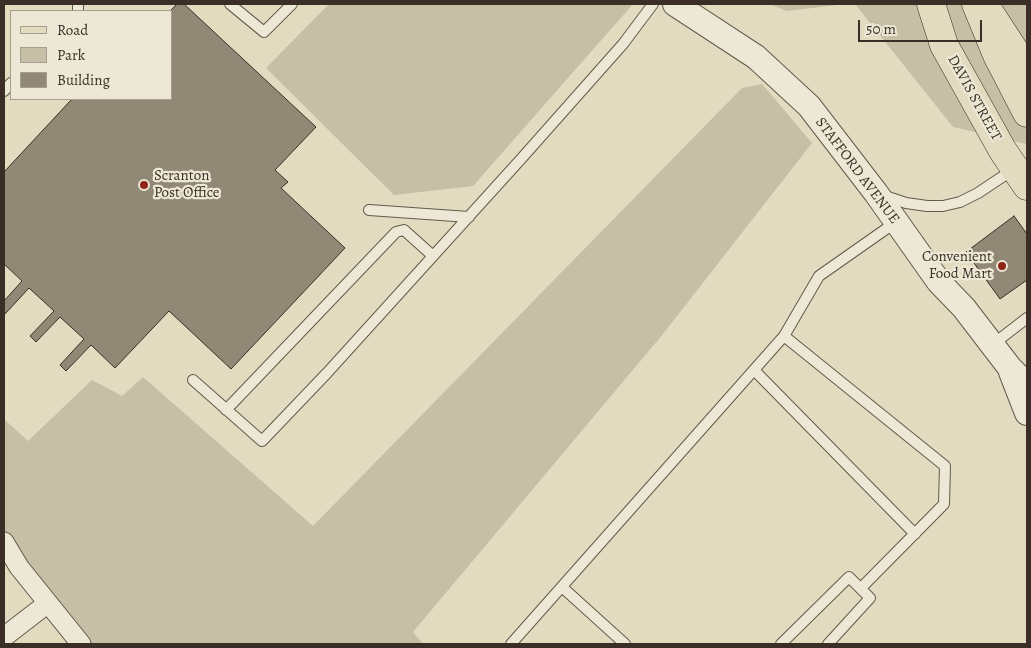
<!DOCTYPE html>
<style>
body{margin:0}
#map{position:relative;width:1031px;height:648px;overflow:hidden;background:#e3dbbf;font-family:Alegreya,serif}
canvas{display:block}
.frame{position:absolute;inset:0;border:5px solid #3a2e26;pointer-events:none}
.legend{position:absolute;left:10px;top:10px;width:162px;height:90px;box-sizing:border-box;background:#ede8d5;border:1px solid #a59e8f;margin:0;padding:6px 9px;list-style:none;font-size:15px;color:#3a2e26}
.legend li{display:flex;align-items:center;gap:10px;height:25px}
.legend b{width:25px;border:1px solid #a59e8f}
.scale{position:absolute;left:858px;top:20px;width:124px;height:22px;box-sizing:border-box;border:2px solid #3a2e26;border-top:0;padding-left:6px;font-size:15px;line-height:18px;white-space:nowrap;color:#3a2e26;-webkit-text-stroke:4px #ede8d5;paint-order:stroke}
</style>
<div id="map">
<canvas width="1031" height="648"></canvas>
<div class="frame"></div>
<ul class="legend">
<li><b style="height:6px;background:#e3dbbf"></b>Road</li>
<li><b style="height:14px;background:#c6bea5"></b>Park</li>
<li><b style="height:14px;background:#928876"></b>Building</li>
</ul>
<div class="scale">50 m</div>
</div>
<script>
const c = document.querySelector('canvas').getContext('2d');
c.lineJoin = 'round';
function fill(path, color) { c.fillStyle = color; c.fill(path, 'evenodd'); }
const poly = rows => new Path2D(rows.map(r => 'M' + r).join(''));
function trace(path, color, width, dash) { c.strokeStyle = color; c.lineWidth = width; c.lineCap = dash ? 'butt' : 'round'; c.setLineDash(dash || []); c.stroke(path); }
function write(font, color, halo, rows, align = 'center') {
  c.font = font + ' Alegreya,serif'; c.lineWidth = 4.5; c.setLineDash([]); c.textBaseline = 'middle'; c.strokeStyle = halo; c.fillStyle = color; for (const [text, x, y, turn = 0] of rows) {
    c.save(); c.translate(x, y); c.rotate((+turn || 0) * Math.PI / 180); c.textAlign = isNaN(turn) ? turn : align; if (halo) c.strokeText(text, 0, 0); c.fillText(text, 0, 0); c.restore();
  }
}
const green = poly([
 [329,4,633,4,473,186,394,195,266,68],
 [769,4,846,4,787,11],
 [855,4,1027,4,1027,144,953,127],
 [762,84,812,143,663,334,413,632,423,644,91,644,21,563,4,532,4,419,28,441,92,380,122,396,143,377,313,526,742,88]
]);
const building = poly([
 [177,4,184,4,316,127,275,170,288,182,281,188,345,248,231,369,169,311,115,368,91,345,66,371,60,365,84,339,60,317,36,342,30,336,54,311,29,288,5,314,4,313,4,301,22,281,4,264,4,172,72,99,171,99,171,11,170,11,177,4],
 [1014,216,1027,234,1027,280,1000,299,966,252,1014,216]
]);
const service = poly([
 [230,4,264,32,292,4],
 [78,11,78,4],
 [4,91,11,83],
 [882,195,906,203,927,206,943,206,960,202,978,193,1014,169],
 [369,210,469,217],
 [784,336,945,466,944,504,861,588],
 [992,345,1027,318],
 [754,370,915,534],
 [193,380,262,441,327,373,521,159,623,44,653,4],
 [226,410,396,232,404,230,433,256],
 [562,587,625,644],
 [511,644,784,336,819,276,896,222],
 [781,644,849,577,870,598,828,644]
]);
const minor = poly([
 [4,542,19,567,81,644],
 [4,637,48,603]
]);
const tertiary = poly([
 [675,4,756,57,809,106,876,193,939,282,964,308,1010,368,1027,385],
 [1011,372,1027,413]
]);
const primary = poly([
 [931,4,944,45,1003,151,1027,186],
 [976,4,997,55,1027,113]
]);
const motorway = poly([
 [984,4,1027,70]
]);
const markers = [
 [144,185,5,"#8f2418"],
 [1002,266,5,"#8f2418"]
];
const streetNames = [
 ["DAVIS STREET",974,98,61],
 ["STAFFORD AVENUE",857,171,53]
];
const poiNames = [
 ["Scranton",154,176],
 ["Post Office",154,193],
 ["Convenient",992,257,"right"],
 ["Food Mart",992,274,"right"]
];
fill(green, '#c6bea5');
fill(building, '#928876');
trace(building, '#3a2e26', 1);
trace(service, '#64594c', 12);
trace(minor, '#64594c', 21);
trace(tertiary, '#64594c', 26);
trace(primary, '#3a2e26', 29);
trace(motorway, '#3a2e26', 29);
trace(service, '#ede8d5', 10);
trace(minor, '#ede8d5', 19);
trace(tertiary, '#ede8d5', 24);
trace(primary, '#e3dbbf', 28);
trace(motorway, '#e3dbbf', 28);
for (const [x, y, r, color] of markers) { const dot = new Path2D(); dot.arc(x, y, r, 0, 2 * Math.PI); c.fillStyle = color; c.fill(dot); trace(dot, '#ede8d5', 2); }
write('15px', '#3a2e26', '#ede8d5', streetNames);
write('15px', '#3a2e26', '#ede8d5', poiNames, 'left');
</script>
